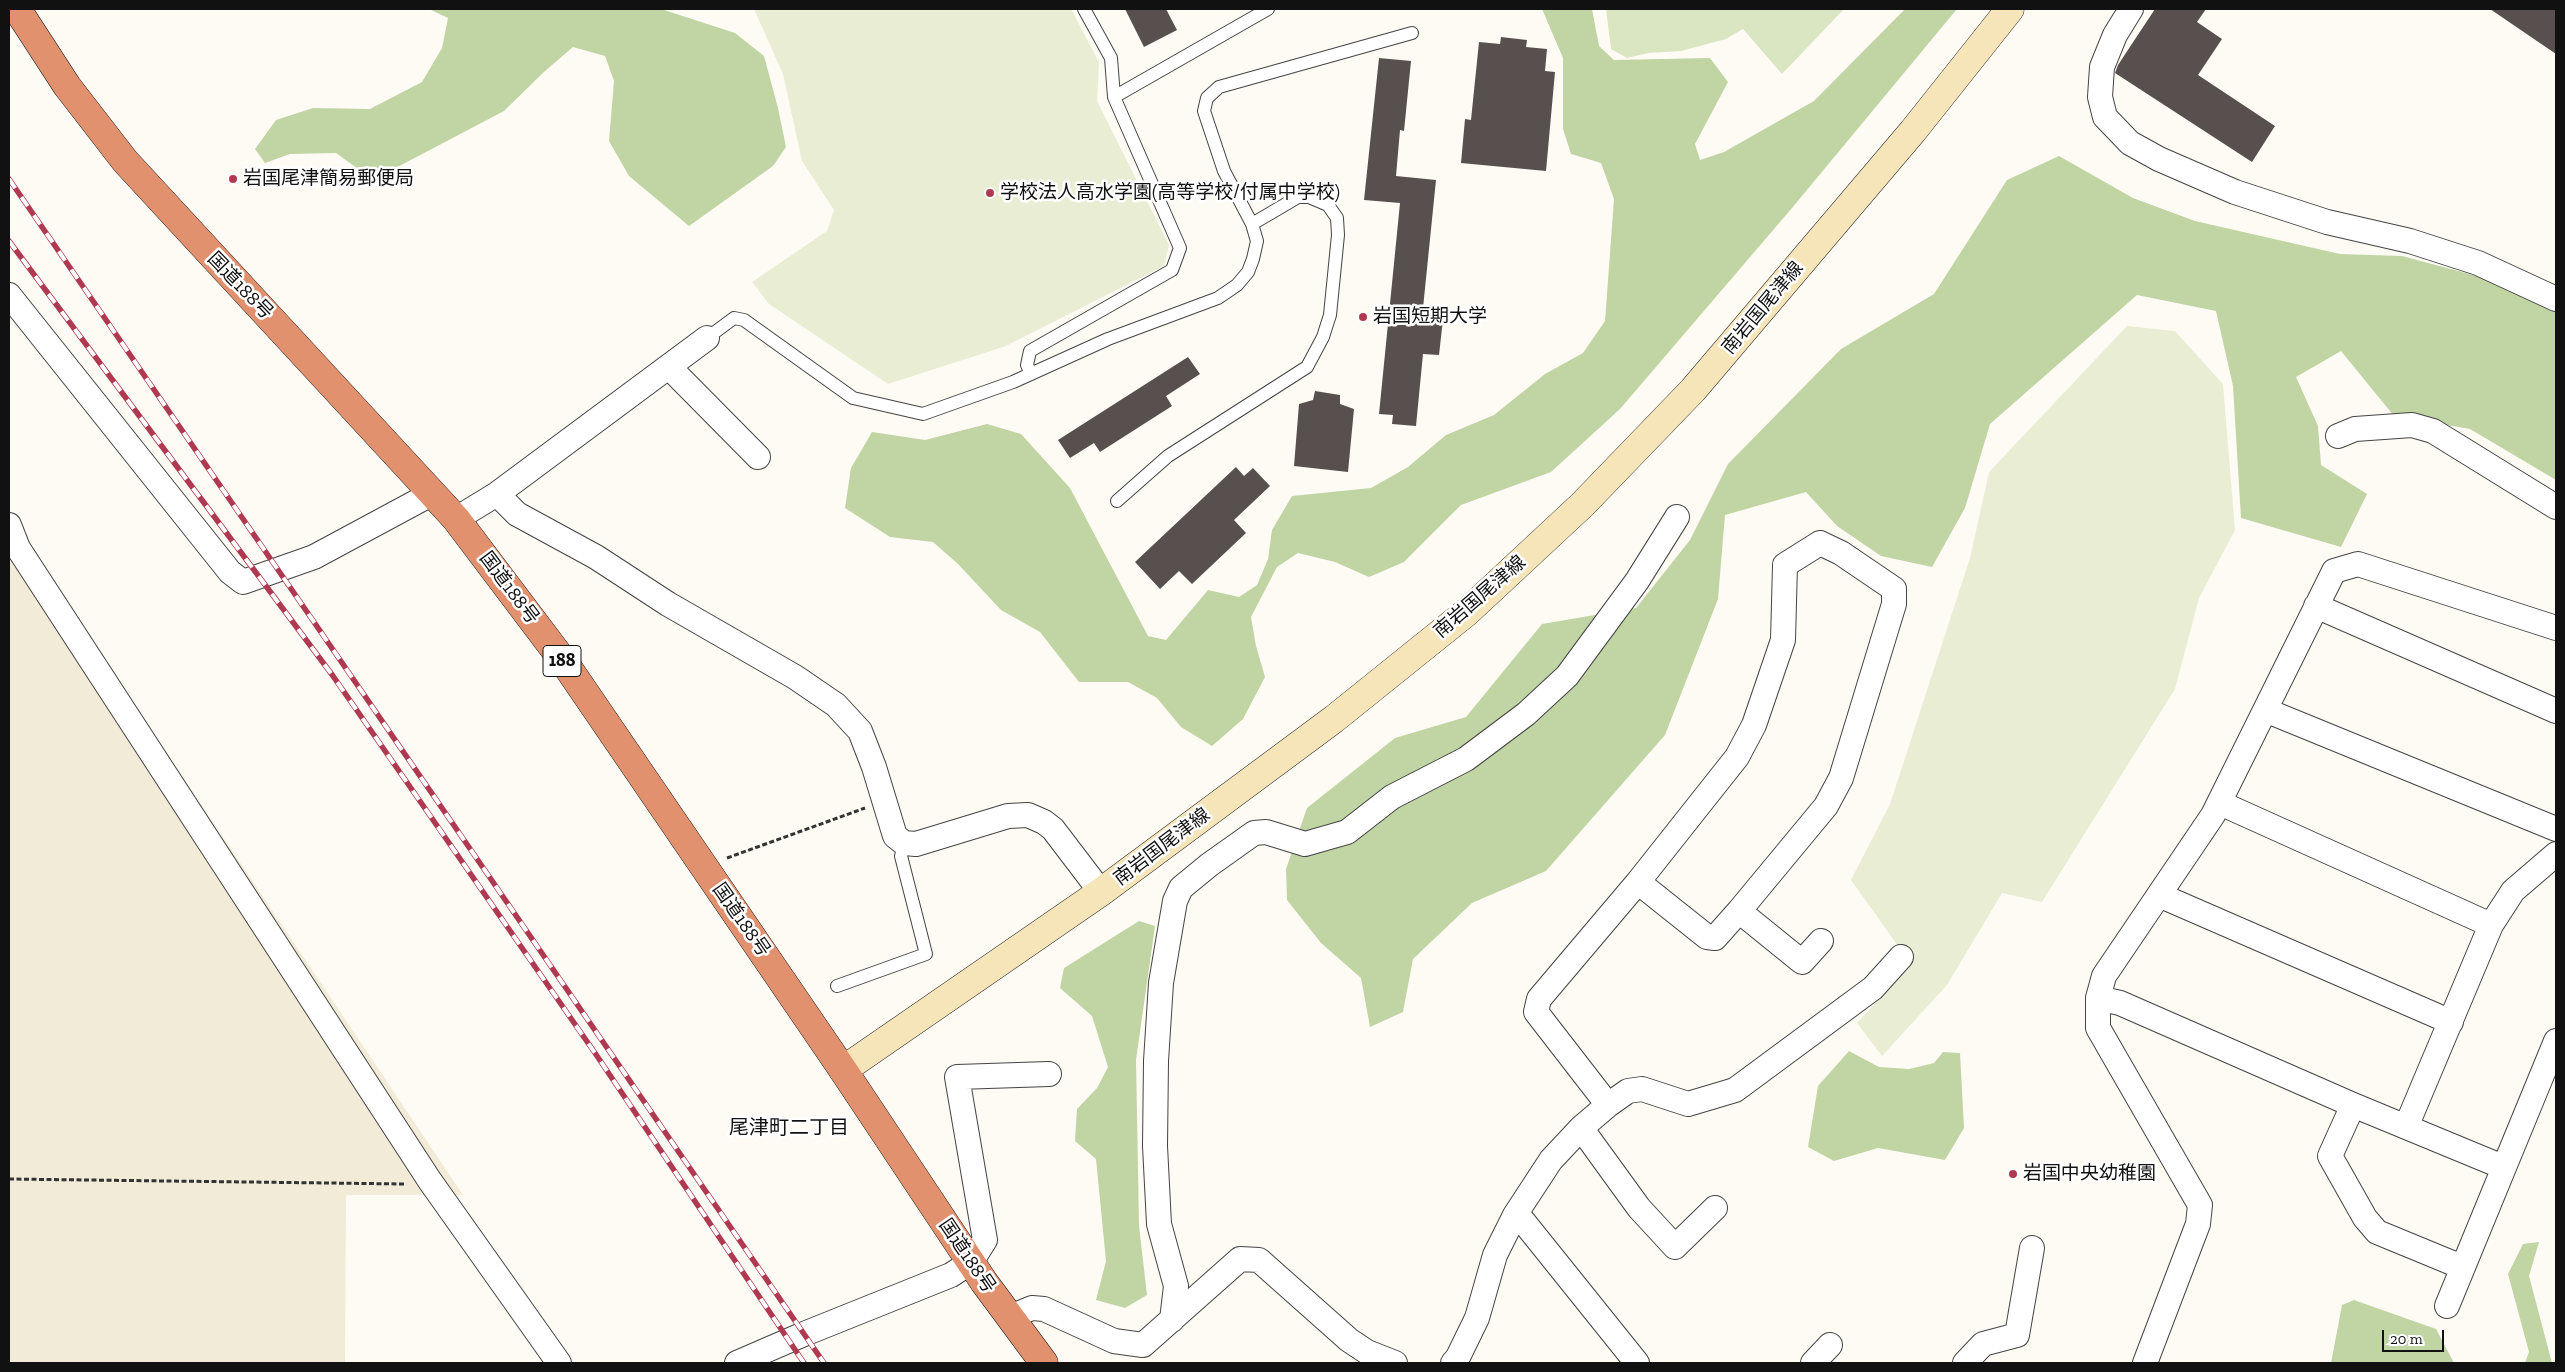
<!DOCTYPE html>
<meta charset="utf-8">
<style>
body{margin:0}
#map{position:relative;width:2565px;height:1372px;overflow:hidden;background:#fefbf5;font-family:"Zilla Slab",serif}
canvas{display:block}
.frame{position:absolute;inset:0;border:10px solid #111;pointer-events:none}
.scale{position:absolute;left:2382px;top:1330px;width:62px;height:22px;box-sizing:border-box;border:2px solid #111;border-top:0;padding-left:6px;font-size:15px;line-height:18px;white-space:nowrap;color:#111;-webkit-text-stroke:4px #fff;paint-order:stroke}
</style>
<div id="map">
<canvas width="2565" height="1372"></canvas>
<div class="frame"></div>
<div class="scale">20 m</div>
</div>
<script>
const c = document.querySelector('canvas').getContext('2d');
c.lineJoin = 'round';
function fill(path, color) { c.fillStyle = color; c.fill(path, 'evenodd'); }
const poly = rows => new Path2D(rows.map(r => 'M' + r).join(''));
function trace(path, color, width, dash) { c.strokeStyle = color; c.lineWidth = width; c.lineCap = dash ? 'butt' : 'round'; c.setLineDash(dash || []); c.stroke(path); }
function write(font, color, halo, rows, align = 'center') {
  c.font = font + ' "Zilla Slab","Noto Sans JP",serif'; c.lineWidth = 5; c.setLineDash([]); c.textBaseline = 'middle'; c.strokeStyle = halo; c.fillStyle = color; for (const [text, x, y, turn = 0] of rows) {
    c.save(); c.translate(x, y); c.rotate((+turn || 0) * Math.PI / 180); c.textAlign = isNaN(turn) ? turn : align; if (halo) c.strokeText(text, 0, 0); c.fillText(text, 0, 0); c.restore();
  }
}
const farmland = poly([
 [9,509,15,527,463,1195,346,1195,345,1363,9,1363]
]);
const green = poly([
 [1606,9,1844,9,1782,74,1743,29,1726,39,1681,51,1648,53,1627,58,1611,49]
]);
const forest = poly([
 [429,9,661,9,735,33,764,56,778,108,786,147,773,166,689,226,629,176,609,141,614,81,605,56,573,47,545,71,504,111,386,173,361,171,336,153,290,154,265,163,255,149,276,120,313,108,370,109,422,82,442,48,448,18],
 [1542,9,1592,9,1599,46,1614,60,1710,58,1728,82,1695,144,1700,160,1724,152,1814,101,1905,9,1957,9,1792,208,1620,409,1551,472,1461,505,1404,562,1369,577,1335,562,1298,553,1277,567,1251,617,1256,646,1265,677,1243,719,1212,746,1181,727,1157,698,1128,682,1079,682,1040,632,1001,610,958,564,933,542,890,537,845,508,851,468,872,432,925,440,987,424,1021,434,1070,488,1148,636,1166,640,1208,590,1239,597,1257,585,1268,559,1272,530,1292,496,1371,488,1408,467,1446,435,1494,415,1545,374,1583,353,1605,321,1614,199,1601,163,1571,154,1563,129,1563,58],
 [2059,156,2133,198,2195,221,2340,254,2402,256,2507,284,2556,313,2556,480,2470,429,2394,416,2341,351,2296,377,2318,426,2321,465,2367,494,2341,547,2241,518,2233,386,2216,311,2137,295,1990,424,1965,508,1932,567,1881,556,1837,526,1806,492,1725,515,1718,599,1665,735,1546,871,1472,903,1413,959,1403,1012,1370,1027,1361,978,1321,943,1287,900,1286,869,1307,808,1395,738,1466,717,1542,624,1636,608,1690,540,1728,464,1841,349,1934,294,2007,180],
 [1139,921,1155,926,1136,1060,1139,1226,1147,1295,1125,1308,1096,1300,1106,1261,1096,1159,1075,1141,1077,1109,1097,1088,1108,1067,1092,1016,1060,988,1064,968],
 [1849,1051,1879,1067,1909,1069,1934,1063,1943,1052,1960,1053,1964,1128,1945,1160,1878,1148,1834,1161,1808,1147,1818,1086],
 [2539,1242,2529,1276,2552,1363,2525,1363,2529,1352,2508,1274,2523,1244],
 [2354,1300,2436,1329,2454,1363,2331,1363,2342,1305]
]);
const pitch = poly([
 [754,9,1071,9,1099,62,1097,101,1169,245,1164,266,1006,346,888,384,769,304,752,282,827,231,834,210,802,161,783,74],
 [2127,326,2175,331,2223,384,2235,530,2199,598,2175,689,2042,902,2002,893,1947,985,1882,1056,1857,1023,1911,964,1851,880,1890,804,1970,558,1989,472]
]);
const building = poly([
 [1125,9,1166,9,1177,30,1144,47],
 [2155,9,2206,9,2197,22,2222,39,2198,75,2275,126,2252,162,2115,73,2118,65],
 [2490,9,2556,9,2556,54],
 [1501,37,1527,40,1526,47,1547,49,1545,71,1555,72,1546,171,1461,163,1465,119,1471,120,1479,42,1500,44],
 [1379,58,1411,61,1404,131,1400,130,1396,176,1436,180,1423,308,1444,310,1439,355,1423,354,1416,426,1392,424,1393,415,1379,414,1400,203,1364,200],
 [1188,357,1200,374,1166,396,1172,406,1100,452,1094,443,1070,458,1058,440],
 [1315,391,1340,395,1340,404,1354,409,1348,472,1294,466,1299,404,1313,400],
 [1236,467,1244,476,1253,468,1270,486,1234,520,1246,533,1192,584,1179,571,1160,589,1135,562]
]);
const path = poly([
 [727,858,865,808],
 [9,1179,406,1184]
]);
const lane = poly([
 [1084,9,1111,58,1114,97,1268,9],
 [707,338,734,318,744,320,853,398,923,414,1013,382,1108,339,1218,298,1237,285,1248,272,1253,259,1257,241,1252,224,1224,171,1204,111,1207,98,1219,87,1412,33],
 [1031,374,1027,365,1030,351,1172,270,1180,248,1114,97],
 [1117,501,1168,456,1307,367,1323,337,1330,315,1338,235,1337,218,1328,205,1309,197,1298,197,1252,224],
 [837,986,926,954,901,856,904,843]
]);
const street = poly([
 [2131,9,2115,35,2102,67,2100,97,2105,117,2130,143,2159,159,2235,192,2327,222,2410,241,2478,263,2556,299],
 [9,295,230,572,243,582,314,557,433,493],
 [669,367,758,457],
 [2338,436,2355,429,2412,425,2433,431,2556,507],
 [497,494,517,514,596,557,668,604,795,677,836,705,860,731,874,767,895,836,904,843,916,844,1008,816,1028,815,1044,822,1053,829,1101,892],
 [456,519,497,494,707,338],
 [9,525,18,548,430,1181,559,1363],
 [1820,543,1841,553,1894,589,1894,604,1841,778,1826,806,1739,911,1715,938,1707,937,1638,882,1737,757,1754,725,1783,640,1785,565,1820,543],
 [2316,606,2556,711],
 [2265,710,2556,829],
 [2220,803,2491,925],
 [2159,895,2451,1022],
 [1739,911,1802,962,1821,941],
 [2098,998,2120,1003,2353,1105,2503,1167],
 [1608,1105,1536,1012,1539,999,1638,882],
 [2353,1105,2330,1156,2365,1218,2377,1232,2462,1267],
 [2406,1127,2491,925,2513,891,2556,854],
 [1581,1128,1639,1208,1675,1247,1715,1208],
 [1515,1215,1523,1221,1637,1363],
 [2447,1306,2556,1041],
 [1010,1317,1032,1308,1044,1309,1114,1341,1143,1345,1240,1259,1259,1260,1349,1340,1367,1352,1395,1363],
 [1172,1320,1176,1286,1159,1224,1155,1146,1156,1061,1161,983,1175,901,1181,888,1209,865,1254,833,1266,832,1305,844,1347,832,1392,797,1466,759,1526,714,1567,676,1637,581,1677,517],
 [737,1363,804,1334,951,1275,971,1262,985,1240,957,1077,1049,1074],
 [1453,1363,1458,1357,1477,1318,1495,1255,1515,1215,1551,1160,1581,1128,1608,1105,1628,1091,1642,1089,1688,1104,1735,1090,1873,988,1901,957],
 [1813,1363,1830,1345],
 [1965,1363,1983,1344,2017,1335,2032,1248],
 [2145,1363,2198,1224,2200,1205,2098,1028,2098,998,2104,976,2213,815,2334,571,2358,564,2556,628]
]);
const secondary = poly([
 [843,1070,1101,892,1334,719,1467,612,1582,505,1693,390,1913,131,2010,9]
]);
const highway = poly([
 [17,9,67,86,125,161,456,519,564,662,843,1070,984,1282,1044,1363]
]);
const rail = poly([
 [9,179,824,1363],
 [9,241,333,676,595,1053,804,1363]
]);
const markers = [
 [233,179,5,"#b03952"],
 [990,193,5,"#b03952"],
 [1363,317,5,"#b03952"],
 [2013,1174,5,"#b03952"]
];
const shields = [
 [562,661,38]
];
const shieldNames = [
 ["188",562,661]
];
const poiNames = [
 ["岩国尾津簡易郵便局",243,179],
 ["学校法人高水学園(高等学校/付属中学校)",1000,193],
 ["岩国短期大学",1373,317],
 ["岩国中央幼稚園",2023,1174]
];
const streetNames = [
 ["国道188号",240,286,46],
 ["南岩国尾津線",1763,308,-50],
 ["国道188号",509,588,53],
 ["南岩国尾津線",1480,597,-41],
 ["南岩国尾津線",1162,847,-37],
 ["国道188号",741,920,55],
 ["国道188号",967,1256,56]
];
const neighbourhoodNames = [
 ["尾津町二丁目",789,1128]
];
fill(farmland, '#f2ebd7');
fill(green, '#dae5c2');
fill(forest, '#c1d4a3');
fill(pitch, '#e9edd3');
fill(building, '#58504e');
trace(lane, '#444', 14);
trace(street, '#444', 26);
trace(secondary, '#333', 29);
trace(highway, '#222', 29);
trace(path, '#333', 3, [5, 2.5]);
trace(lane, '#fff', 12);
trace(street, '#fff', 24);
trace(secondary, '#f5e5b9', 28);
trace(highway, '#e2916f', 28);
trace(rail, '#b03952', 5.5);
trace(rail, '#fff', 4, [11]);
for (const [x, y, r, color] of markers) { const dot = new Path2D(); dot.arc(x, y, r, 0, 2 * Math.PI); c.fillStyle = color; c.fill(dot); trace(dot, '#fff', 2); }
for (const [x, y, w] of shields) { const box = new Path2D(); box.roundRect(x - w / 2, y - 15.5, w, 31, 4); c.fillStyle = '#fff'; c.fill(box); trace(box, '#111', 1); }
write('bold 18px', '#111', null, shieldNames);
write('19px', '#111', '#fff', poiNames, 'left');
write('19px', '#111', '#fff', streetNames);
write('20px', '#111', '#fff', neighbourhoodNames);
</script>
